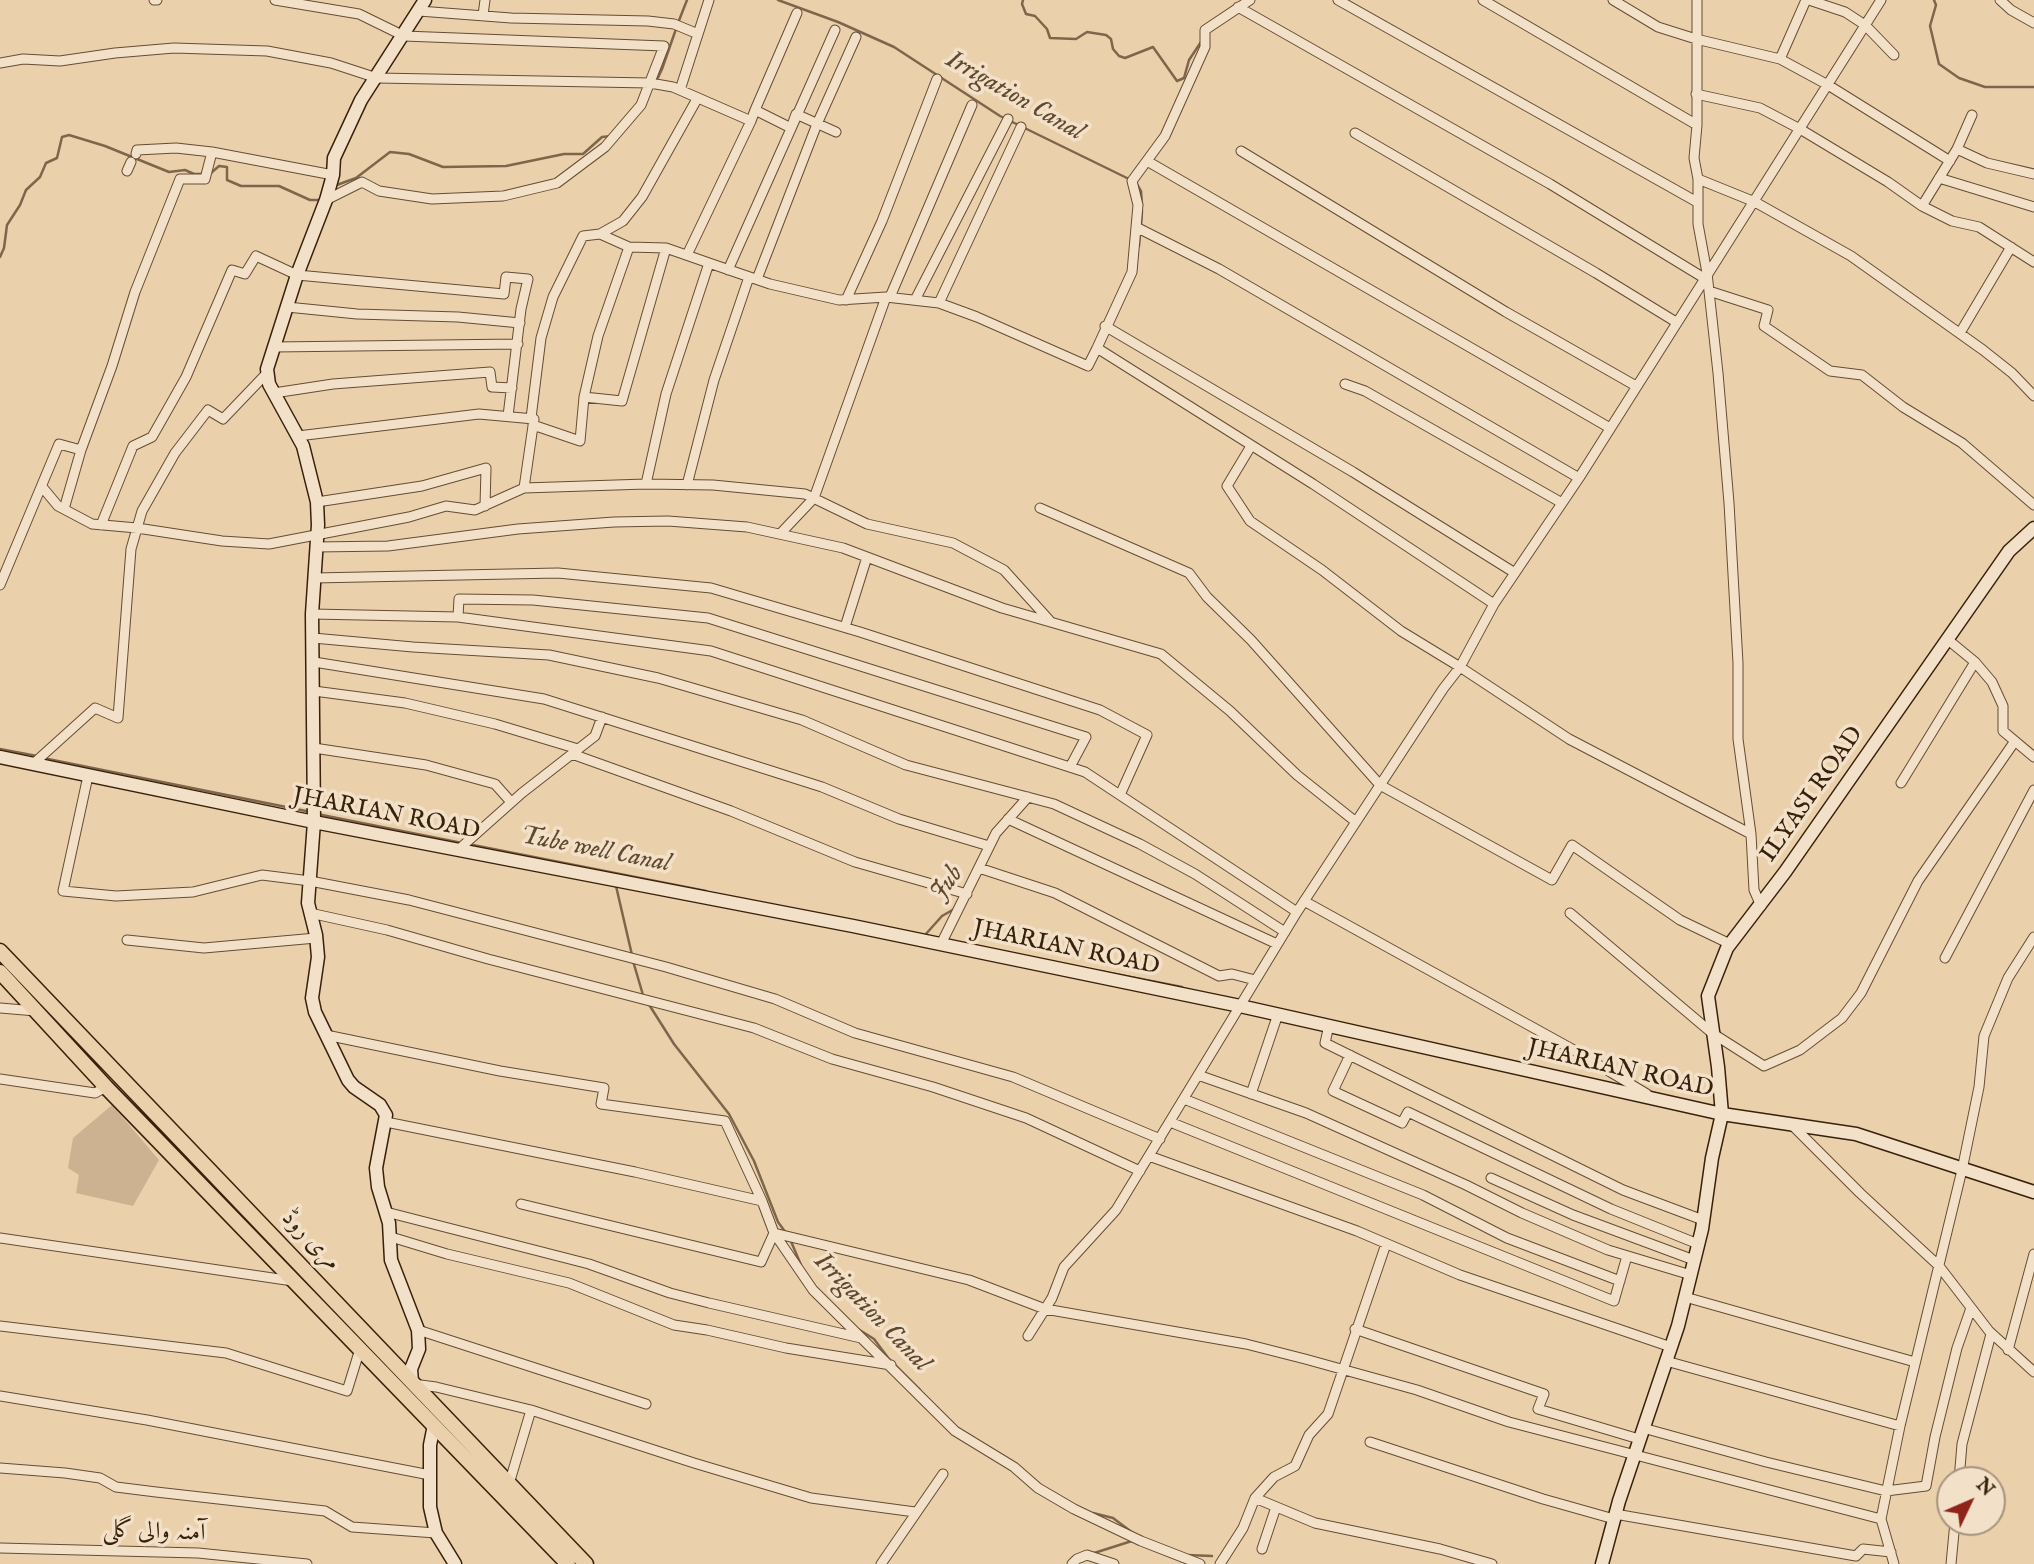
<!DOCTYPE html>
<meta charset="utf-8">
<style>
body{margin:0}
#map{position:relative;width:2034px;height:1564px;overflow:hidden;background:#ebd0ac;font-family:"IM FELL English",serif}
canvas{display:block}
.north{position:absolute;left:1936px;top:1466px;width:70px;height:70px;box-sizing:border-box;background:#f2e0c9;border:2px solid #a8947d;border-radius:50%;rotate:46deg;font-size:19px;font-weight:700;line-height:28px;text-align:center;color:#38210b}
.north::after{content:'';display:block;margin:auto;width:24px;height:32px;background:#8f2418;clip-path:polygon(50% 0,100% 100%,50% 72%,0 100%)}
</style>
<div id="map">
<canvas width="2034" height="1564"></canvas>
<div class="north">N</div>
</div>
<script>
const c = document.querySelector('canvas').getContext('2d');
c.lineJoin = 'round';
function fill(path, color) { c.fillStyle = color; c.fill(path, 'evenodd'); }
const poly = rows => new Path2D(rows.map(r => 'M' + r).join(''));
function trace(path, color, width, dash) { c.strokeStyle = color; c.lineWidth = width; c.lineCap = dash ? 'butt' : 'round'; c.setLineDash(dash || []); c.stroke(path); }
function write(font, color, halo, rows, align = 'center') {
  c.font = font + ' "IM FELL English",Amiri,serif'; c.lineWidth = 7; c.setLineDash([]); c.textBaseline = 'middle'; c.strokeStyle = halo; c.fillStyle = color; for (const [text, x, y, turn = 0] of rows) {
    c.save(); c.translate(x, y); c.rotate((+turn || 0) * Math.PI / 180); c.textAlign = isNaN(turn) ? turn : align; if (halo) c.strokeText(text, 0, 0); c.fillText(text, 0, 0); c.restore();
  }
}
const green = poly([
 [112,1105,159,1160,133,1206,76,1193,79,1175,68,1168,73,1138]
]);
const stream = poly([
 [778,0,838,22,894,47,1000,116,1129,179],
 [1023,0,1022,4,1026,14,1035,16,1047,29,1050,38,1076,39,1087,32,1106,35,1111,39,1113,49,1119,56,1125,58,1153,47,1177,81,1184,78,1189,60,1201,42],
 [1934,0,1936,5,1930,26,1939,64,1959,78,1985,87,2034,87],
 [678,23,687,0],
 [656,82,662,69,676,29],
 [211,173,219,166,227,167,227,180,241,186,279,186,310,200,320,200],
 [1137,184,1141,191,1142,205],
 [334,186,356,178,390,152,409,154,443,167,506,166,564,154,583,154,602,137,611,136],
 [1141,226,1142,211],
 [1139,246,1140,232],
 [0,257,4,248,7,225,20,205,26,190,40,177,46,163,57,158,62,137,69,135,105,146,169,172,185,170,194,174,205,174],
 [0,749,37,756],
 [43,758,311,812],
 [317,814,462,843],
 [468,844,706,891],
 [616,886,632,955],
 [925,935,942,916,956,908],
 [633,961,643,995],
 [1100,971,1182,987],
 [648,1003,674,1044,729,1114,754,1161,778,1222,786,1233],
 [790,1239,801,1265],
 [858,1329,874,1339,889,1359,920,1390],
 [1093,1513,1113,1518,1133,1533],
 [1091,1554,1135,1540],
 [1187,1555,1212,1556]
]);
const street = poly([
 [154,0,157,0],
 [275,0,359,14,404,36,664,46,641,105,605,147,557,183,503,196,432,199,379,191,362,182,326,200],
 [1338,0,1697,202],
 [1483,0,1697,125],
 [1613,0,1658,27,1696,39,1780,59,1828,85,1950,161],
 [1697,0,1697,125,1694,158,1698,179,1698,224,1707,273,1718,373,1729,503,1738,663,1738,739,1751,834,1754,890,1761,906],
 [1809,0,1845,12,1865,25,1894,55],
 [2000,0,2011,10,2034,23],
 [1238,7,1550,184,1704,278],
 [419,11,511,18,648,21,674,24,698,34],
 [483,15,485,0],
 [1780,59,1806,0],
 [0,63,23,59,60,61,115,53,174,48,267,51,331,63,377,78,650,83,673,87,751,121,755,110,791,128,796,114,836,132],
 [680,90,709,0],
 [1696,94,1760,108,1800,129,1888,182,1922,206,1952,221,1979,227,2034,262],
 [755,110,797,13],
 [1355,133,1596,273,1676,322],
 [1957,149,1987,163,2034,174],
 [1241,151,1506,312,1636,386],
 [136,154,137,150,176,148,212,152,333,175],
 [1147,161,1610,428],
 [127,171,131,162],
 [1939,178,2034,207],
 [1698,179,1755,202,1851,256,1983,350,2012,373,2034,396],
 [1922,206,1957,149,1972,115],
 [1136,227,1219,269,1579,478],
 [600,234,623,221,642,197,697,99],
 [687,255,751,121],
 [709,263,770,284,839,300,886,297,939,303,977,317,1088,366,1097,348,1313,484,1494,604],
 [728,270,835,30],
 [757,279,817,124,856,37],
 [1709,291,1768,310,1764,326,1830,371,1862,375,1903,407,1962,443,2034,505],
 [890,297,972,105],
 [846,300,882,221,937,79],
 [915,300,1008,119],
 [939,303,1021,127],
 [287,307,357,314,458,317,520,323],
 [1105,326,1353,472,1515,573],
 [1960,333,2011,247],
 [274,347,518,344],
 [1097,348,1132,272,1138,205,1132,181,1165,136,1205,47,1205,30,1250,0],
 [1345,384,1365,391,1562,503],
 [274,393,333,384,490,372,492,387,512,388],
 [584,397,622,401,666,248],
 [531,418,541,338,553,297,583,236,600,234,629,247],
 [533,425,580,441,584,397,598,336,629,247,666,248,709,263,666,394,646,484],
 [298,436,479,414,534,419,524,488],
 [1251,446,1227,486,1250,521,1322,570,1401,631,1460,667,1569,739,1751,834],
 [687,485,714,380,749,277],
 [43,488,58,506,92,524,137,528,222,541,269,544,409,517,446,506,475,510,524,488,646,484,713,485,805,494,867,524,953,543,1004,570,1050,621],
 [317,502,422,486,486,468,485,506],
 [1040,508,1189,573,1207,597,1251,640,1380,785,1552,880,1572,845,1680,920,1730,944],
 [64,509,81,450],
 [101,525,133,446,152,437,186,377,232,270,245,274,256,256,297,275,504,294,506,277,528,279,521,309,508,416],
 [780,534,814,498,886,297],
 [316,547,388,546,518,529,614,522,668,521,747,527,843,548,1002,608,1161,654,1230,711,1297,775,1356,822],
 [314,578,558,573,711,588,860,632,1100,710,1147,735,1120,795],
 [0,585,59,444,81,450,112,366,135,292,180,179,205,179,212,152],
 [312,614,458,617,711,651,1085,772,1297,912],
 [458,617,459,599,533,600,708,618,1086,737,1070,767],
 [845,627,867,557],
 [313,638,413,647,549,655,658,678,802,720,906,765,1054,804,1140,844,1195,874,1285,932],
 [1947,639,1975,662,1992,682,2003,706,2003,731,2034,757],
 [314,662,544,699,822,787,899,819,989,846],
 [314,691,405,703,495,724,578,749],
 [314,748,426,765,495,784,511,802],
 [572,754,731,811,855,862,967,894],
 [33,764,95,708,118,718,131,549,142,511,175,453,208,410,223,419,267,373],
 [88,776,63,891,116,896,193,892,262,875,310,881,409,900,666,967,775,999,855,1033,1013,1077,1160,1139],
 [1901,783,1975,662],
 [1008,819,1277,944],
 [458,850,522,793,595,736,602,717],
 [979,868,1055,893,1219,976,1232,974,1255,980],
 [1304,901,1572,1049,1647,1094],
 [310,913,387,930,488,959,754,1028,832,1059,933,1087,1026,1118,1140,1171],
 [1570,913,1712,1033,1764,1066,1800,1050,1842,1018,1861,993,1918,881,2015,741],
 [127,940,204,948,316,938],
 [941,944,996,833,1028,797],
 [1945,958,2034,790],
 [0,1008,36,1011],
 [1329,1025,1325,1043,1623,1190,1703,1220],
 [326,1035,500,1071,604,1088,601,1104,725,1121,762,1201],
 [1350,1055,1333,1091,1402,1123,1408,1112,1611,1209,1698,1244],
 [1198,1075,1306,1113,1466,1185,1522,1213,1608,1250,1691,1275],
 [0,1079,95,1093,106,1087],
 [1251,1094,1278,1014],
 [1184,1099,1423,1195,1507,1238,1620,1281],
 [386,1122,635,1172,762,1201,774,1233,761,1262,521,1204],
 [1170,1122,1614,1301,1627,1256],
 [1791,1124,1860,1193,1939,1266,1989,1331,2034,1372],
 [1149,1156,1357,1231,1460,1275,1671,1347],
 [1491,1178,1573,1215,1694,1260],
 [386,1212,589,1264,670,1293,709,1303,861,1338],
 [774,1233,969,1280,1045,1309,1246,1344,1305,1359,1417,1390,1509,1422,1881,1519],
 [774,1233,813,1290,955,1431,1014,1467,1038,1488,1074,1509,1141,1541,1200,1564],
 [391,1237,447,1254,569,1283,674,1325,707,1330,786,1348,891,1365],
 [0,1238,293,1281],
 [1685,1297,1915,1362],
 [0,1326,226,1353,347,1391,360,1349],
 [1355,1329,1544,1394,1538,1409,1639,1439],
 [418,1330,646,1404],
 [1028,1336,1052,1298,1064,1267,1116,1210,1297,912,1443,689,1460,667,1494,604,1579,478,1881,0],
 [2008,1350,2034,1254],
 [1666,1361,1900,1426],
 [413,1384,436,1387,531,1410,694,1463,811,1498,915,1512],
 [0,1396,147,1420,430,1475],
 [1643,1428,1766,1462,1886,1491,1926,1486,1935,1437,1957,1348,1971,1308],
 [1370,1442,1543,1499,1614,1519],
 [0,1468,65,1473,100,1478,116,1487,156,1492,325,1511,352,1527,436,1533],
 [1959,1480,1962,1444,1991,1334],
 [509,1484,531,1410],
 [1255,1498,1315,1523,1440,1549,1492,1564],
 [1615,1514,1856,1556,1863,1549,1891,1552],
 [0,1548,198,1553,307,1564],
 [1262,1549,1276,1507],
 [881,1564,943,1474],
 [1072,1564,1077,1559,1087,1555,1114,1564],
 [1220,1564,1243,1528,1255,1498,1274,1477,1295,1466,1309,1435,1328,1414,1386,1244],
 [1894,1564,1881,1519,1900,1426,1962,1170,1979,1087,1984,1036,2008,978,2034,937],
 [1951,1564,1955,1522]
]);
const secondary = poly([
 [0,757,314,822,853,926,1240,1006,1722,1114,1856,1134,2034,1192],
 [412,1383,411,1369,419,1349,418,1330,391,1260,389,1223,378,1187,376,1168,386,1115,380,1105,354,1087,348,1080,315,1012,312,998,318,957,316,935,308,903,314,822,312,614,318,525,317,502,303,446,269,384,267,369,297,275,326,200,333,175,334,158,361,100,425,0],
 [434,1425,430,1445,430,1507,436,1533,455,1564],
 [1602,1564,1619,1501,1678,1326,1702,1229,1712,1158,1722,1114,1718,1067,1708,996,1727,948,1785,872,2009,551,2034,528]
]);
const primary = poly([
 [0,951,586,1564],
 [0,972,106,1087,568,1564]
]);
const streetNames = [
 ["ILYASI ROAD",1813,795,-55],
 ["JHARIAN ROAD",386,815,11],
 ["JHARIAN ROAD",1066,949,12],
 ["JHARIAN ROAD",1620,1070,13],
 ["مری روڈ",310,1241,46],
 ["آمنہ والی گلی",154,1533,2]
];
const waterNames = [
 ["Irrigation Canal",1014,97,30],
 ["Tube well Canal",595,851,11],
 ["Jub",948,884,-53],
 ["Irrigation Canal",871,1313,46]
];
fill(green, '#cdb291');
trace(stream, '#7f664b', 2.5);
trace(street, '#654d33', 11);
trace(secondary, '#38210b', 15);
trace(primary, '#38210b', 17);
trace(street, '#f2e0c9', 9);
trace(secondary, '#f2e0c9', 12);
trace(primary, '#ebd0ac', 14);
write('24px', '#38210b', '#f2e0c9', streetNames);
write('italic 26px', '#614930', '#f2e0c9', waterNames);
</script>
